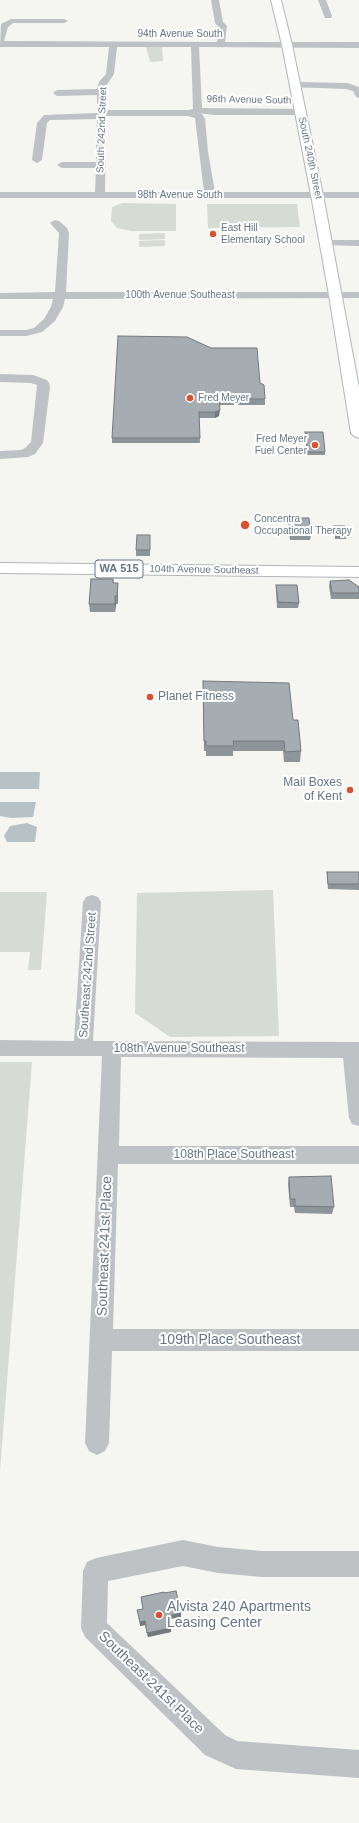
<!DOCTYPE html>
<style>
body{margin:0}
canvas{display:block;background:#f5f5f1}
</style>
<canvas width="359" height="1823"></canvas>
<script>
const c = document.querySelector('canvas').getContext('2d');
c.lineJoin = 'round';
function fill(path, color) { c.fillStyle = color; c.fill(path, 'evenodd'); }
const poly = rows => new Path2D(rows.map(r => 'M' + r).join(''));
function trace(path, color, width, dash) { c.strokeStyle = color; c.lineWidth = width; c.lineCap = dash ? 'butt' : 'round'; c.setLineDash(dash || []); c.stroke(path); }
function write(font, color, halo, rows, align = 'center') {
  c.font = font + ' Helvetica,sans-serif'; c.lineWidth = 4; c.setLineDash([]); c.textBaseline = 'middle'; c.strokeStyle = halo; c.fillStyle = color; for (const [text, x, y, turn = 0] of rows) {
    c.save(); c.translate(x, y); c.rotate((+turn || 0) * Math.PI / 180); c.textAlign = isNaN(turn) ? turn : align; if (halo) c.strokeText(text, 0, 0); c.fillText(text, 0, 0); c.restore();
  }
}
const green = poly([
 [146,47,162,47,163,61,150,62],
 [122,203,176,204,176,231,132,231,117,228,111,221,112,207],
 [207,204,297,204,300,227,208,228],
 [165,233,165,239,139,240,139,234],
 [165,240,165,246,139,247,139,241],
 [273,890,279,1036,170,1037,135,1013,137,893],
 [0,892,47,892,41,970,28,970,30,952,0,952],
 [0,1062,32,1062,0,1471]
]);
const water = poly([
 [0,772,40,772,39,789,0,789],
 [0,802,36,802,33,817,11,818,0,816],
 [27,823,37,827,35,842,7,842,4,836,10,826]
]);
const minor = poly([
 [211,0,219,0,223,22,227,26,225,42,359,42,359,48,199,47,202,108,300,109,305,112,300,115,214,115,198,113,202,114,205,119,208,152,215,192,359,192,359,198,0,198,0,192,95,192,96,168,62,168,57,165,62,162,96,162,97,119,50,120,47,123,42,160,37,163,32,160,37,123,44,115,97,113,97,95,57,96,53,93,57,90,97,89,99,82,106,74,109,47,0,47,1,24,11,19,64,19,68,21,64,23,13,23,8,27,4,41,217,42,219,27,215,23,211,0],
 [117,47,191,47,193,109,188,110,106,110,106,86,114,74,117,47],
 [106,116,188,116,195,118,204,192,105,192,106,116],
 [318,0,326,0,332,16,331,18,325,18,318,0],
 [294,82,347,83,359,87,359,98,356,97,353,91,346,89,291,87,290,85,291,83,294,82],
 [55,220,59,221,67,228,69,233,66,292,359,292,359,298,65,299,63,307,55,321,42,332,26,336,0,336,0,330,26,330,34,328,44,319,51,307,53,299,0,299,0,293,55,292,59,233,50,223,55,220],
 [327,240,359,240,359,246,323,245,322,243,323,241,327,240],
 [0,374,33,375,47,380,49,383,50,387,43,443,35,454,28,457,0,459,0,451,21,450,25,448,31,442,37,385,31,383,0,382,0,374],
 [92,895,98,897,101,902,93,1041,359,1042,359,1126,352,1124,349,1118,343,1058,121,1057,119,1146,359,1146,359,1164,118,1164,113,1329,359,1329,359,1351,112,1351,109,1443,105,1451,97,1455,89,1451,85,1443,102,1056,0,1056,0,1040,74,1041,83,902,86,897,92,895],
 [183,1540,218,1547,262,1551,359,1551,359,1577,262,1577,218,1573,183,1566,108,1581,107,1623,225,1735,237,1741,359,1750,359,1778,236,1769,205,1755,85,1637,81,1628,83,1571,87,1562,96,1558,183,1540]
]);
const major = poly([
 [271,0,281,0,292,45,323,195,359,388,359,438,354,436,351,433,329,295,311,195,282,45,271,0],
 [0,563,359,567,359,577,0,573,0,563]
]);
const wall = poly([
 [260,383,265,399,265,405,219,405,219,416,215,418,199,418,200,443,112,443,112,438],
 [305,432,325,452,325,455,307,455],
 [289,518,311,535,310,540,290,540,288,523],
 [334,526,347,536,346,539,335,539],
 [150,535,150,556,136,556,136,550],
 [113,579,114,583,118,583,118,604,116,604,115,612,90,612,89,604],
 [330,581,359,587,359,599,331,599,329,586],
 [276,585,299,603,298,608,277,608,276,591],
 [203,681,293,720,301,751,300,762,284,762,283,751,233,751,233,756,206,756,206,751,204,751],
 [327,872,359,872,359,890,328,889,327,878],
 [289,1177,334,1207,332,1214,295,1213,294,1207,290,1207,288,1184],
 [164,1593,181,1613,181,1617,169,1619,171,1632,148,1637,145,1625,140,1626,138,1614,137,1610,143,1609,141,1597]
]);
const shadedWall = poly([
 [220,410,219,416,215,418,215,412],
 [118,583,118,604,117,596],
 [115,596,116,604,115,612],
 [181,1613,181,1617,169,1619,169,1616],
 [145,1621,145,1625,140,1626,140,1622],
 [171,1628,171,1632,148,1637,147,1633]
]);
const building = poly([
 [118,336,187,337,211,348,257,348,260,383,264,385,265,399,219,399,220,410,215,412,199,412,200,438,112,438,118,336],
 [305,432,323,432,325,452,308,452,305,432],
 [289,518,309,518,311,535,290,535,289,518],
 [334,526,345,526,347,536,336,536,334,526],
 [137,535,150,535,150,550,136,550,137,535],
 [91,579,113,579,113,583,118,583,117,596,115,596,115,604,89,604,91,579],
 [349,580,359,587,359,593,332,593,330,581,349,580],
 [276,585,297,585,299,603,278,602,276,585],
 [203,681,289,683,293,720,298,720,301,751,285,752,284,741,233,741,234,746,206,746,206,741,204,741,203,681],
 [327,872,359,872,359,884,328,884,327,872],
 [331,1176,334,1207,295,1206,295,1199,290,1199,289,1177,331,1176],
 [176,1591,181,1613,169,1616,171,1628,147,1633,145,1621,140,1622,137,1610,143,1609,141,1597,164,1592,164,1593,176,1591]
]);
const markers = [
 [213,234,4,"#d8522e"],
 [190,398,4,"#d8522e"],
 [315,445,4,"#d8522e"],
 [245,525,5,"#d8522e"],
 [150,697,4,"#d8522e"],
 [350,790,4,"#d8522e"],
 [159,1615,4,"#d8522e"]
];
const farStreetnames = [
 ["94th Avenue South",180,34],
 ["96th Avenue South",249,100,1],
 ["South 242nd Street",102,130,-88],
 ["South 240th Street",310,158,78],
 ["98th Avenue South",180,195],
 ["100th Avenue Southeast",180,295],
 ["104th Avenue Southeast",204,570,1]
];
const farPoinames = [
 ["East Hill",221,228],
 ["Elementary School",221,240],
 ["Fred Meyer",198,398],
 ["Fred Meyer",307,439,"right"],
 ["Fuel Center",307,451,"right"],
 ["Concentra",254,519],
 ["Occupational Therapy",254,531]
];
const shields = [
 [119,569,48]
];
const shieldNames = [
 ["WA 515",119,569]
];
const poiNames = [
 ["Planet Fitness",158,697],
 ["Mail Boxes",342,783,"right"],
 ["of Kent",342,797,"right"]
];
const streetNames = [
 ["Southeast 242nd Street",88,975,-86],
 ["108th Avenue Southeast",179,1049],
 ["108th Place Southeast",234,1155]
];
const nearStreetnames = [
 ["Southeast 241st Place",105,1246,-88],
 ["109th Place Southeast",230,1340],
 ["Southeast 241st Place",151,1683,44]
];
const nearPoinames = [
 ["Alvista 240 Apartments",167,1607],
 ["Leasing Center",167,1623]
];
fill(green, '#d6dbd3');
fill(water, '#b7c2c6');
trace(major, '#b2b6b9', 2);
fill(minor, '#bec2c5');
fill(major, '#fff');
fill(wall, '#8e9599');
fill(shadedWall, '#74797d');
fill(building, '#a5adb2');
trace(building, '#74797d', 1);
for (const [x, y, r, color] of markers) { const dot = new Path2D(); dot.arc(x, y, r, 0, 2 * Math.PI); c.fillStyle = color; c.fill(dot); trace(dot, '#fff', 1.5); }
write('10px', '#667581', '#fff', farStreetnames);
write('10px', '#667581', '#fff', farPoinames, 'left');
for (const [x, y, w] of shields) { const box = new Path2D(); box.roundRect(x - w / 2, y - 9, w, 18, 3); c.fillStyle = '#fff'; c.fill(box); trace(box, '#667581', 1); }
write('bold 11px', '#667581', null, shieldNames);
write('12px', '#667581', '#fff', poiNames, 'left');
write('12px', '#667581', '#fff', streetNames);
write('14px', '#667581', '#fff', nearStreetnames);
write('14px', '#667581', '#fff', nearPoinames, 'left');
</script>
